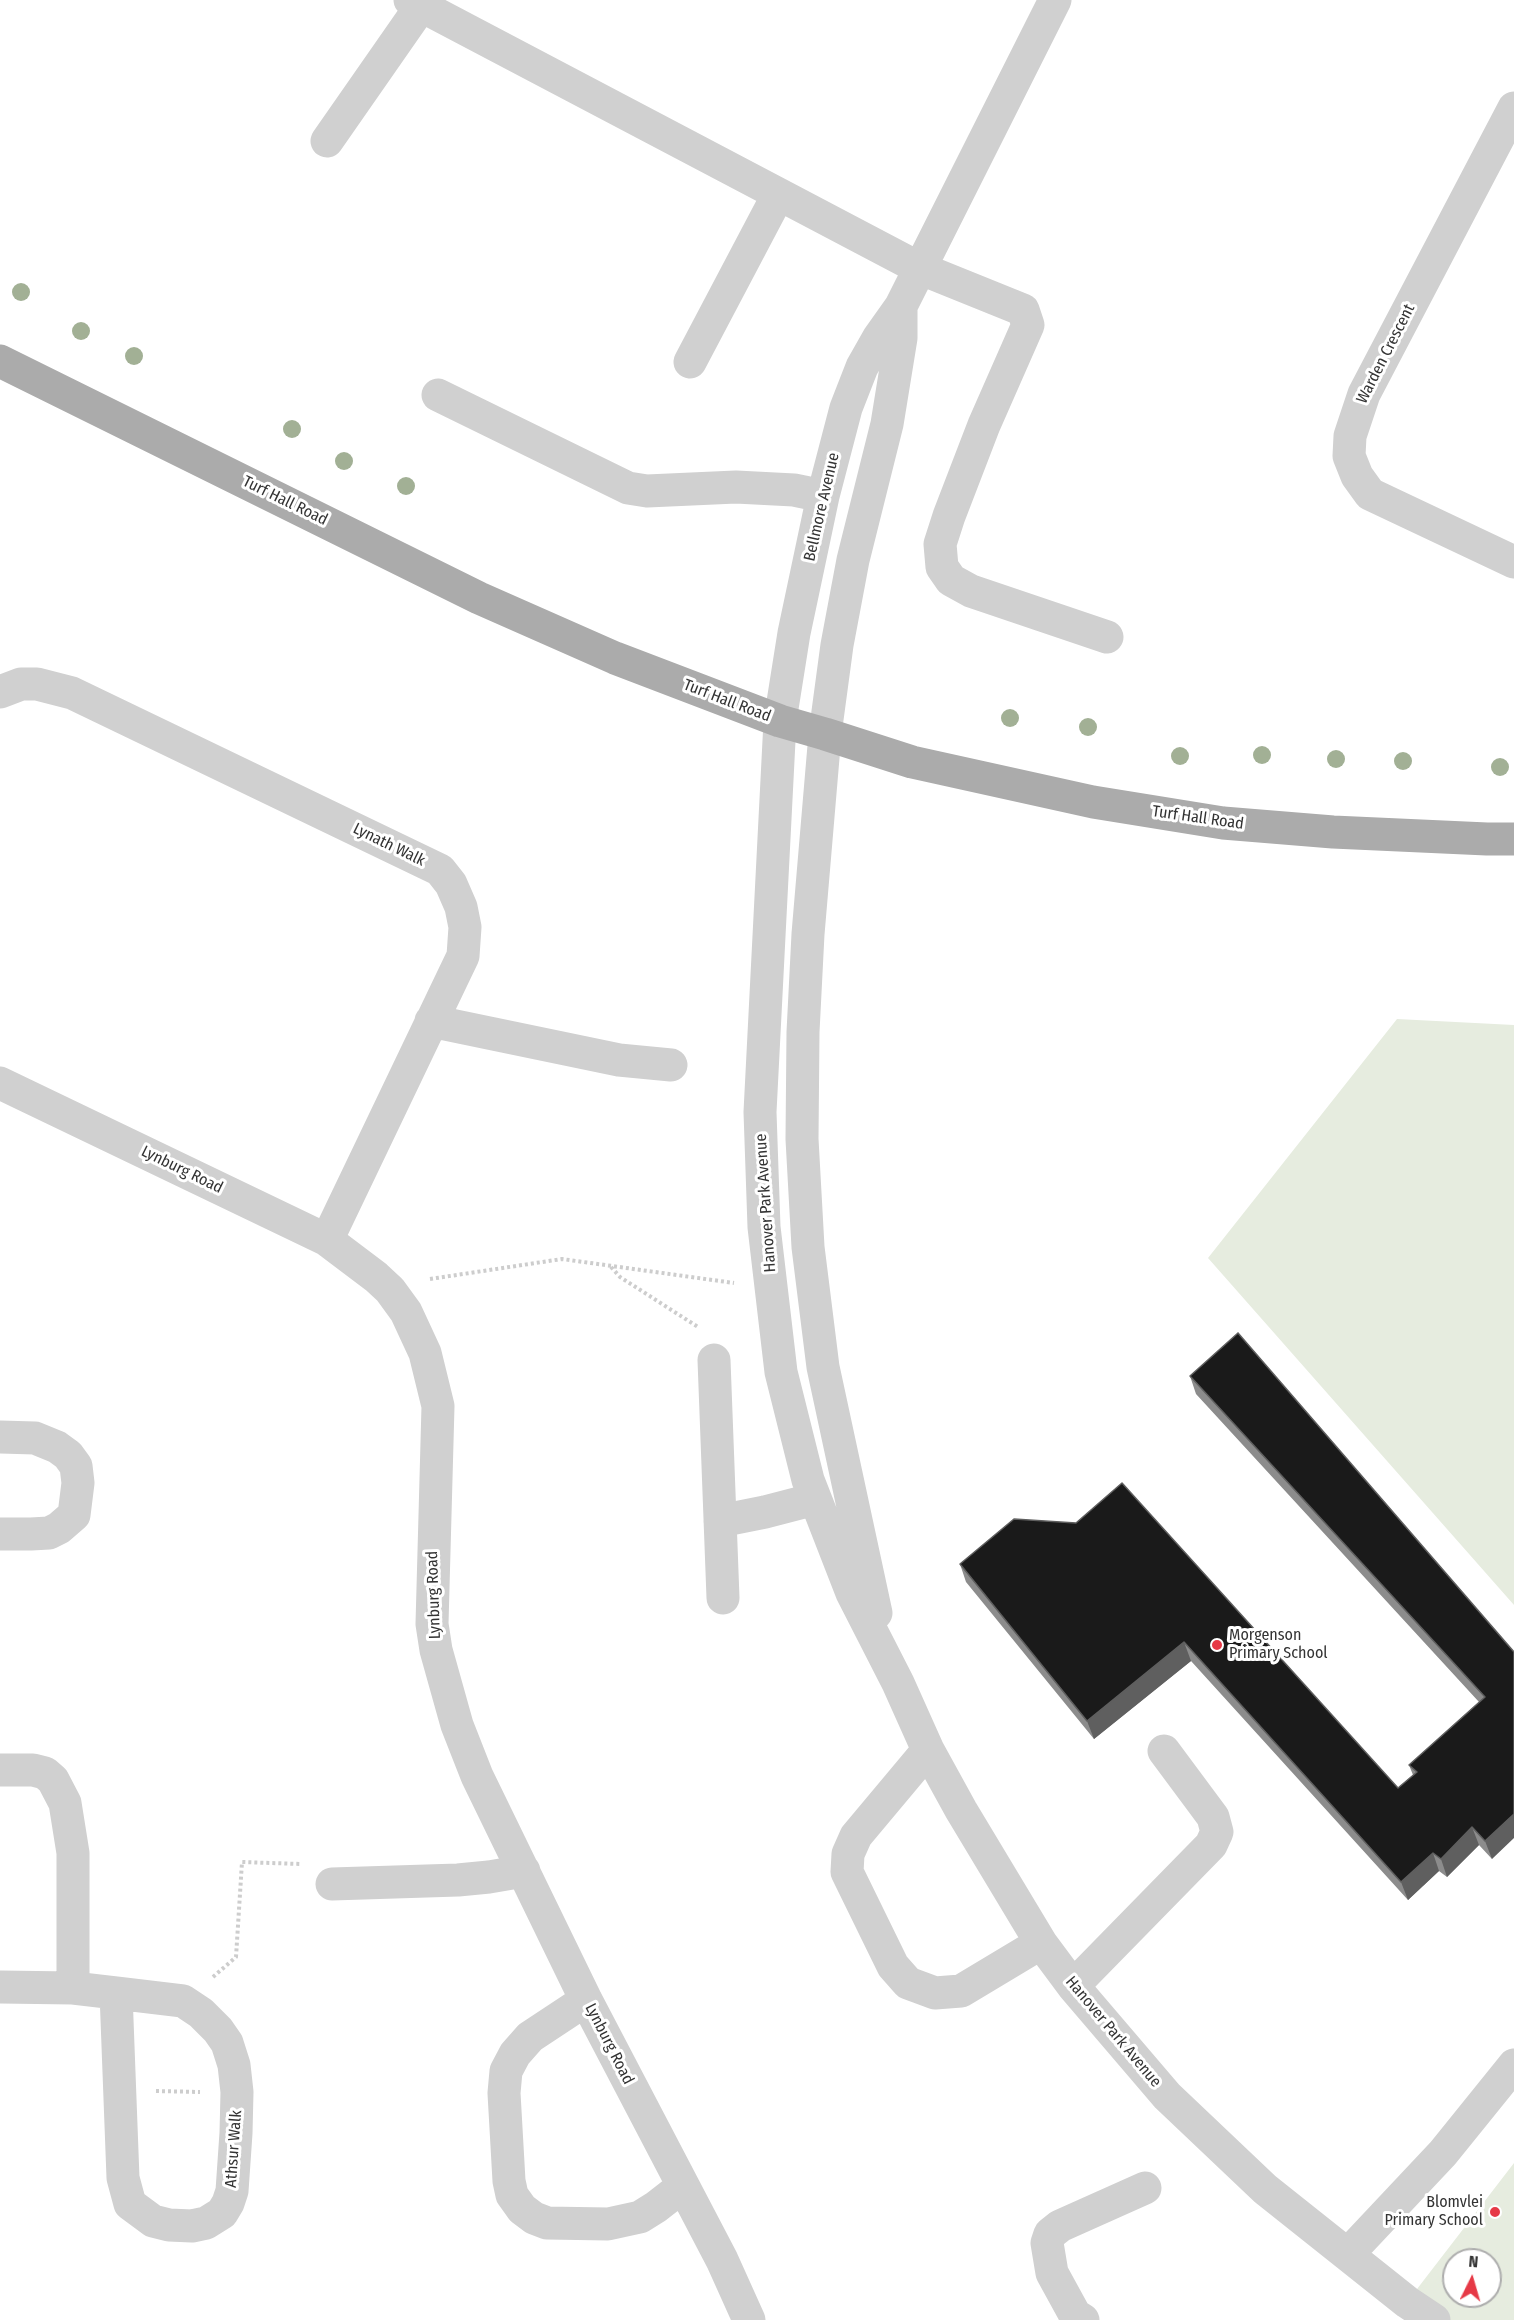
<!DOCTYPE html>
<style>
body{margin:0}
#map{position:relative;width:1514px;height:2320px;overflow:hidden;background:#fff;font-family:"Fira Sans Condensed",sans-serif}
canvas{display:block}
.north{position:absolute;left:1442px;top:2248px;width:60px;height:60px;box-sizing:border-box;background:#fff;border:2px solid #adadad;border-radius:50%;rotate:5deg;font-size:16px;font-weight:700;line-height:24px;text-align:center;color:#333}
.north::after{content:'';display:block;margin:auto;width:21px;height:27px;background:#e63946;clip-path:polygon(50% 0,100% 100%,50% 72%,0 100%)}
</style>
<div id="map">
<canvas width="1514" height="2320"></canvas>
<div class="north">N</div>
</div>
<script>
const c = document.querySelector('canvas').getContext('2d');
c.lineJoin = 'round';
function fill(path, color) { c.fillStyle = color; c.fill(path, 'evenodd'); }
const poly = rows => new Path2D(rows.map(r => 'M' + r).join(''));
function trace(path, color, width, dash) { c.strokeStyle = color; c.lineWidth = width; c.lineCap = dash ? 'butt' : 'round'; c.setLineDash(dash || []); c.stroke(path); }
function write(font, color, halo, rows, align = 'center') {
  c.font = font + ' "Fira Sans Condensed",sans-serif'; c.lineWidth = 6; c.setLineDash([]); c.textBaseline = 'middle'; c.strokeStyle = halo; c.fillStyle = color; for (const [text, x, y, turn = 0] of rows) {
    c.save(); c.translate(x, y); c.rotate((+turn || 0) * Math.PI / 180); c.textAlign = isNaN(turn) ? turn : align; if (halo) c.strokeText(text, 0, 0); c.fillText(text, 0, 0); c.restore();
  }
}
const green = poly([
 [1397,1019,1514,1025,1514,1605,1208,1258],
 [1514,2163,1514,2320,1433,2320,1407,2302],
 [1454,2260,1490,2260,1490,2296,1454,2296]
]);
const path = poly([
 [611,1267,620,1277,698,1327],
 [430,1279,562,1259,734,1283],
 [213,1977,236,1957,242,1862,300,1864],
 [156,2091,200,2092]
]);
const minor = poly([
 [410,0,919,268,1023,310,1028,325,984,425,949,516,940,544,942,567,951,580,971,591,1107,637],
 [1055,0,901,306,879,337,862,367,846,408,823,496,794,633,780,721,760,1112,764,1227,781,1372,808,1480,852,1593,898,1683,928,1750,961,1810,1041,1943,1073,1986,1167,2096,1265,2189,1407,2302,1434,2320],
 [1514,108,1364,394,1350,436,1349,456,1357,476,1370,494,1514,562],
 [327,141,421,6],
 [690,362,778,195],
 [438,395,628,488,647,491,736,487,794,490,823,496],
 [0,692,21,684,37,684,72,693,440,870,451,884,461,907,465,927,463,956,327,1240],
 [431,1021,619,1060,671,1065],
 [0,1083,327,1240,376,1277,390,1290,406,1312,425,1353,438,1406,432,1624,436,1650,457,1725,477,1776,586,2000,722,2260,749,2320],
 [714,1360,723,1598],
 [0,1437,35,1438,57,1447,68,1455,76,1466,78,1483,74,1515,59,1528,49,1533,31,1534,0,1534],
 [720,1521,765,1512,815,1499],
 [876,1613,823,1367,808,1247,802,1139,803,1032,808,934,825,734,837,645,853,560,887,424,901,338,901,306],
 [928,1750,856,1836,848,1854,847,1872,893,1966,908,1983,935,1993,961,1991,1041,1943],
 [0,1770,33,1770,45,1773,53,1780,65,1803,73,1853,73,1988],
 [332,1884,458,1880,489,1877,524,1871],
 [1073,1986,1211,1845,1217,1832,1213,1817,1164,1751],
 [0,1987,73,1988,116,1993,183,2001,201,2013,218,2030,227,2043,234,2065,237,2092,236,2133,232,2191,228,2203,222,2213,206,2223,192,2226,169,2225,153,2221,130,2204,123,2178,116,1993],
 [586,2000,530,2037,515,2054,506,2071,504,2093,509,2181,512,2195,522,2209,534,2218,547,2223,608,2224,640,2217,656,2207,683,2186],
 [1348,2254,1443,2153,1514,2065],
 [1083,2320,1075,2315,1052,2273,1047,2243,1050,2234,1060,2226,1145,2188]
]);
const major = poly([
 [0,361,479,598,615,658,780,721,825,734,912,762,1093,802,1223,823,1333,832,1487,839,1514,839]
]);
const trees = [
 [21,292],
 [81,331],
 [134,356],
 [292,429],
 [344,461],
 [406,486],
 [1010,718],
 [1088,727],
 [1262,755],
 [1180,756],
 [1336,759],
 [1403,761],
 [1500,767]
];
const wall = poly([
 [1190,1376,1514,1652,1492,1859,1479,1845,1447,1877,1439,1871,1408,1900,1191,1661,1094,1739,966,1582,960,1564,1014,1519,1398,1788,1413,1775,1409,1765,1479,1702,1196,1394]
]);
const shadedWall = poly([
 [1184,1642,1191,1661,1094,1739,1087,1721],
 [1514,1814,1514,1838,1492,1859,1485,1841],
 [1472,1827,1479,1845,1447,1877,1441,1859],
 [1433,1853,1439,1871,1408,1900,1401,1882]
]);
const building = poly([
 [1238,1333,1514,1652,1514,1814,1485,1841,1472,1827,1441,1859,1433,1853,1401,1882,1184,1642,1087,1721,960,1564,1014,1519,1076,1523,1122,1483,1398,1788,1417,1772,1409,1765,1485,1697,1190,1376,1238,1333]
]);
const markers = [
 [1217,1645,6,"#e63946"],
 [1495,2212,6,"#e63946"]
];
const streetNames = [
 ["Warden Crescent",1386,354,-63],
 ["Turf Hall Road",285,501,26],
 ["Bellmore Avenue",822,507,-77],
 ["Turf Hall Road",727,701,21],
 ["Turf Hall Road",1198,818,8],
 ["Lynath Walk",389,845,26],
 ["Lynburg Road",182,1170,26],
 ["Hanover Park Avenue",766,1203,-94],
 ["Lynburg Road",434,1595,-92],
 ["Hanover Park Avenue",1113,2032,50],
 ["Lynburg Road",609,2044,63],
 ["Athsur Walk",234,2149,-86]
];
const poiNames = [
 ["Morgenson",1229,1636],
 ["Primary School",1229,1654],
 ["Blomvlei",1483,2203,"right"],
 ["Primary School",1483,2221,"right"]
];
fill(green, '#e6ecdf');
trace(path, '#cdcdcd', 4, [3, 3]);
trace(minor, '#d0d0d0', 33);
trace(major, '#ababab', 33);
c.fillStyle = '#a2b095';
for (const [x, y] of trees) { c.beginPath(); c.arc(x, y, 9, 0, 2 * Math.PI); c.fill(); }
fill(wall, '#8c8c8c');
fill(shadedWall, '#5f5f5f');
fill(building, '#1a1a1a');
trace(building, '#5f5f5f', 1.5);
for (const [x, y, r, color] of markers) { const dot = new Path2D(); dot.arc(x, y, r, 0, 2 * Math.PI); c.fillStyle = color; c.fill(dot); trace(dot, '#fff', 2); }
write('16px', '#333', '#fff', streetNames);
write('16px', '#333', '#fff', poiNames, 'left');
</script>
